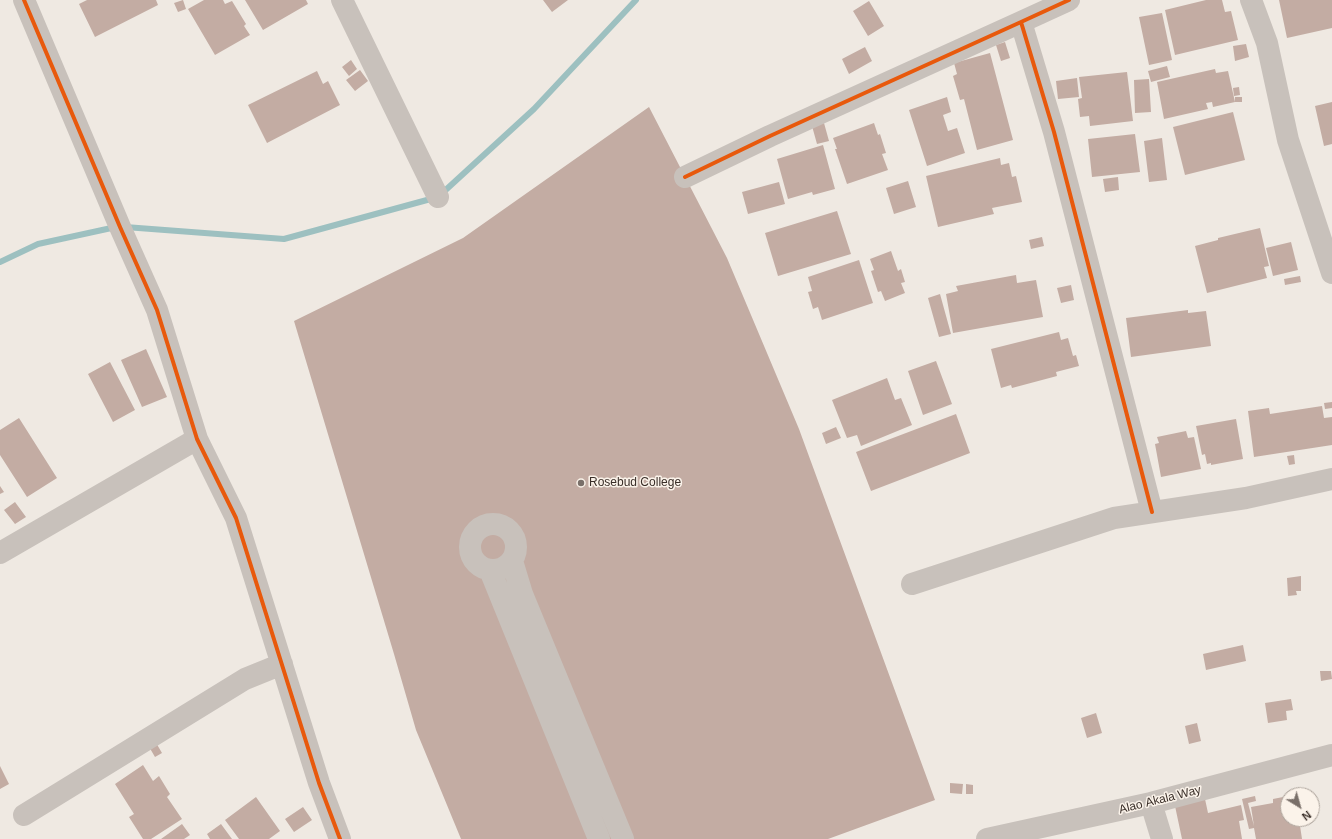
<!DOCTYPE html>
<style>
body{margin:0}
#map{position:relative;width:1332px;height:839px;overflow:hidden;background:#efe9e2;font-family:Helvetica,sans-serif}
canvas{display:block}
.north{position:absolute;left:1280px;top:787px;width:40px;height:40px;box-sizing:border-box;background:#fbf3ea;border:1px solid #ada49c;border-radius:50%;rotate:143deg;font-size:11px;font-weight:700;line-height:16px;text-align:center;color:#392e28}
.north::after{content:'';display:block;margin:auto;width:14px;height:18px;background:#796f69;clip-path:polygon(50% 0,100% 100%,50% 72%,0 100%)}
</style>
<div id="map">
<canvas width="1332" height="839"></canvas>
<div class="north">N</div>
</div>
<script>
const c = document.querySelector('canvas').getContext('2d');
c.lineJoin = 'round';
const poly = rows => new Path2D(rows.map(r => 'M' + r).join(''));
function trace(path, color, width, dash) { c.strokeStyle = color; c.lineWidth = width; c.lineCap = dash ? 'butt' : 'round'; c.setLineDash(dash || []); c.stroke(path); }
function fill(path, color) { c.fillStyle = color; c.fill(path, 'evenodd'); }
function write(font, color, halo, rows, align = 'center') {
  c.font = font + ' Helvetica,sans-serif'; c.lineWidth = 3; c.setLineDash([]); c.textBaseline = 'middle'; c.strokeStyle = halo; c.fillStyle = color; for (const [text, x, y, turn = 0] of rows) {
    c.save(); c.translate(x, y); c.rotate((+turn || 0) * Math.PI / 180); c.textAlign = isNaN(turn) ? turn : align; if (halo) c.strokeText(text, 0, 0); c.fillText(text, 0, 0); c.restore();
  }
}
const stream = poly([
 [125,227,284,239,438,197,534,109,636,0],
 [0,262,38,244,116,227]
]);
const building = poly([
 [87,0,156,0,158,5,95,37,79,4],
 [183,0,186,9,178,12,174,3],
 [204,0,223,0,225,4,232,1,246,24,244,26,250,35,215,55,188,9],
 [245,0,306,0,308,4,263,30],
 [543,0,568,0,552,12],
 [1206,0,1222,0,1225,12,1231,11,1238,40,1175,55,1165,10],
 [1279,0,1332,0,1332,28,1287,38],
 [869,1,884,26,868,36,853,11],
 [1162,13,1172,60,1149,65,1139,17],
 [1005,42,1010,58,1001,61,996,45],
 [1246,44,1249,57,1235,61,1233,46],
 [865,47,872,61,849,74,842,59],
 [990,53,1013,140,977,150,964,99,960,100,953,76,957,74,954,63],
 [351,60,357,69,349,76,342,67],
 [1167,66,1170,77,1151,82,1148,71],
 [1215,69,1216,73,1228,71,1235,102,1213,107,1212,102,1206,103,1208,109,1164,119,1157,82],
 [360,70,368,81,355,91,346,80],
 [317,71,323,84,328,81,340,105,267,143,248,105],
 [1127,72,1133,121,1090,126,1089,116,1080,117,1078,99,1082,98,1079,77],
 [1077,78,1079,97,1058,99,1056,81],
 [1149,79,1151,112,1135,113,1134,80],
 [1239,87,1240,95,1234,96,1233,88],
 [947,97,951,112,943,115,948,131,957,128,965,153,927,166,909,110],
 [1235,97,1242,97,1242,102,1235,102],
 [1332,102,1332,144,1324,146,1315,106],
 [649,107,727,258,799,429,935,800,828,839,461,839,416,730,394,654,294,321,463,238],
 [1233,112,1245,160,1185,175,1173,127],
 [824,123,829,141,817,144,812,126],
 [874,123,878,135,880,134,886,153,882,154,888,170,847,184,835,149,837,149,833,138],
 [1135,134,1140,172,1092,177,1088,139],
 [1162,138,1167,180,1149,182,1144,141],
 [823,145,835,189,813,195,812,192,788,199,777,159],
 [1000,158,1001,165,1009,163,1012,177,1016,176,1022,202,992,208,994,214,938,227,926,176],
 [1118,177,1119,190,1105,192,1103,179],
 [908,181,916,207,894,214,886,188],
 [779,182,785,204,748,214,742,192],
 [837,211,851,254,778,276,765,233],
 [1260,228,1269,266,1264,267,1267,278,1207,293,1195,246,1218,240,1218,238],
 [1042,237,1044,246,1031,249,1029,240],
 [1291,242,1298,270,1273,276,1266,248],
 [891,251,898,271,901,269,905,282,901,283,905,293,885,301,881,291,878,292,871,271,874,270,870,259],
 [859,260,873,303,822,320,818,307,813,309,808,292,812,291,808,277],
 [1016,275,1017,283,1036,280,1043,317,953,333,946,294,958,291,956,286],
 [1300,276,1301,282,1285,285,1284,279],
 [1071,285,1074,300,1061,303,1057,288],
 [940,294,951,334,939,337,928,298],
 [1188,310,1188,313,1206,311,1211,346,1131,357,1126,318],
 [1059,332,1061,340,1068,338,1073,356,1076,355,1079,366,1056,372,1057,376,1012,388,1011,385,1001,388,991,349],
 [146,349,167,397,142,407,121,360],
 [936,361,952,404,923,415,908,371],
 [110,362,135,410,113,422,88,374],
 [887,378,895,400,901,398,912,425,861,446,857,435,847,438,832,400],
 [1332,402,1332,408,1325,409,1324,403],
 [1322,406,1324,418,1332,417,1332,445,1254,457,1248,411,1269,408,1270,414],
 [956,414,970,453,871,491,856,452],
 [19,418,57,478,27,497,0,455,0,430],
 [1236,419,1243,459,1211,465,1211,463,1207,464,1205,454,1202,455,1196,426],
 [836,427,841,438,826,444,822,433],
 [1186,431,1188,438,1194,437,1201,469,1161,477,1155,444,1159,443,1157,437],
 [1294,455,1295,464,1289,465,1287,456],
 [0,486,4,492,0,494],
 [15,502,26,517,15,524,4,510],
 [1301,576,1301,591,1296,591,1297,595,1288,596,1287,578],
 [1243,645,1246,661,1206,670,1203,654],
 [1320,671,1331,671,1332,679,1321,681],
 [1291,699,1293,710,1286,711,1287,720,1268,723,1265,703],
 [1096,713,1102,733,1087,738,1081,718],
 [1197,723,1201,741,1189,744,1185,726],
 [155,741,162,753,155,757,148,745],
 [143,765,153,781,159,776,170,794,167,797,182,819,151,839,143,839,129,817,134,814,115,784],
 [0,766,9,784,0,789],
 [950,783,963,784,962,794,950,793],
 [966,784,973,785,973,794,966,794],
 [1255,796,1256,801,1248,803,1254,826,1251,807,1273,803,1273,799,1288,796,1288,819,1299,819,1302,839,1256,839,1254,828,1249,829,1242,799],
 [256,797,280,831,269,839,239,839,225,820],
 [1205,799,1208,813,1241,805,1244,820,1239,821,1242,839,1182,839,1175,806],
 [303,807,312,820,294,832,285,819],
 [182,824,190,835,184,839,161,839],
 [221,824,232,839,210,839,207,834]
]);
const minor = poly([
 [24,0,120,227,157,310,197,439,236,518,319,783,340,839],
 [342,0,438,197],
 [1069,0,1021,22,1054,132,1152,512],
 [1251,0,1267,43,1288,140,1332,273],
 [685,177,770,136,1021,22],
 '470 547a23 23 0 1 1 46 0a23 23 0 1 1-46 0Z',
 [0,553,197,439],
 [512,561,522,594,623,839],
 [490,570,599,839],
 [912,584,1114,518,1246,498,1332,479],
 [1151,803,1162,839],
 [24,815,245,679,282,664],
 [987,839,1151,803,1332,755]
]);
const cycleway = poly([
 [24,0,120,227,157,310,197,439,236,518,319,783,340,839],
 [1069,0,1021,22,1054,132,1152,512],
 [685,177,770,136,1021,22]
]);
const markers = [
 [581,483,4,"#796f69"]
];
const poiNames = [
 ["Rosebud College",589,483]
];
const streetNames = [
 ["Alao Akala Way",1160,800,-14]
];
trace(stream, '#9dc0c0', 6);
fill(building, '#c3aca3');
trace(minor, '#c8c1bb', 22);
trace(cycleway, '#e8590c', 4);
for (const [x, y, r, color] of markers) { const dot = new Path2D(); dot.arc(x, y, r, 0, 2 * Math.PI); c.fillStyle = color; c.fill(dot); trace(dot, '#fbf3ea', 1.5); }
write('12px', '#392e28', '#fbf3ea', poiNames, 'left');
write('12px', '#392e28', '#fbf3ea', streetNames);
</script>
